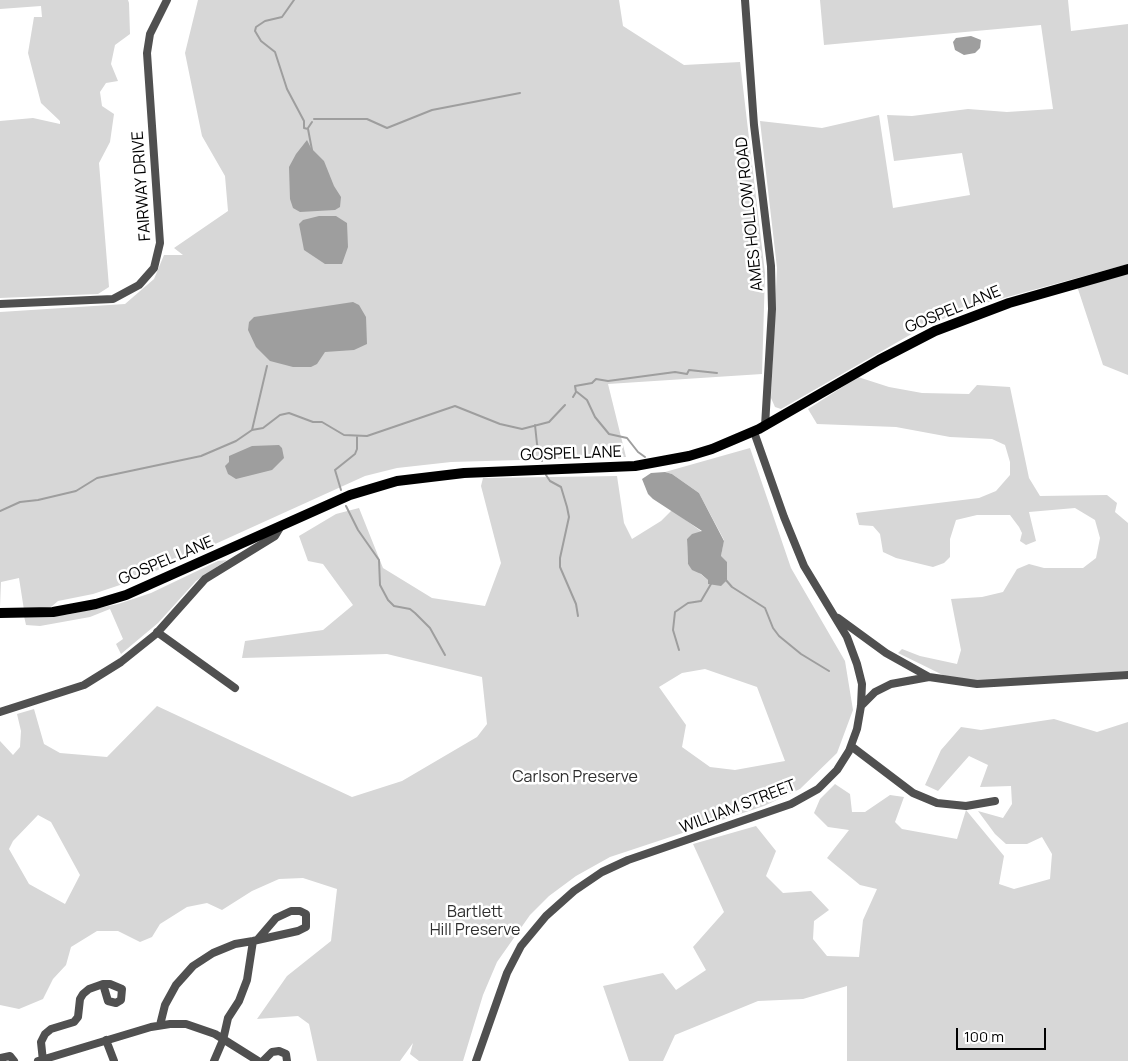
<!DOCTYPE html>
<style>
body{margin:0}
#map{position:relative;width:1128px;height:1061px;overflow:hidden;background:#fff;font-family:Manrope,sans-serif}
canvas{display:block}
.scale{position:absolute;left:956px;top:1028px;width:90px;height:22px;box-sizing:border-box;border:2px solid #000;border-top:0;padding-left:6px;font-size:15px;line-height:18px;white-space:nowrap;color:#000;-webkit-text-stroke:4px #fff;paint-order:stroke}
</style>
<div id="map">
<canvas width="1128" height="1061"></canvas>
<div class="scale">100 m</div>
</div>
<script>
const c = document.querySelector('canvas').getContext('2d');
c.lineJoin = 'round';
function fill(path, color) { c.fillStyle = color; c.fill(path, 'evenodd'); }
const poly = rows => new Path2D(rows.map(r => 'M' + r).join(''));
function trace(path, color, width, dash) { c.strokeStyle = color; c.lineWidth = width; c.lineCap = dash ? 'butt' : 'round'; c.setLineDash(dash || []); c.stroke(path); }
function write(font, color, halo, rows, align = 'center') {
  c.font = font + ' Manrope,sans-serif'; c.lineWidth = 5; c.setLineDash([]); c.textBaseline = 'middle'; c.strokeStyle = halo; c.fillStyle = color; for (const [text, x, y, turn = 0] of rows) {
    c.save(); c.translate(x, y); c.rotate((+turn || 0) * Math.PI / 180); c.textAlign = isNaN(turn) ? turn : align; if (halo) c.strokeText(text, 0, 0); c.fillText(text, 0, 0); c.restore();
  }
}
const green = poly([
 [0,0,128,0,129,3,130,34,115,45,111,64,118,81,106,83,100,92,102,106,114,114,110,142,99,163,109,287,98,294,0,298,0,121,33,118,60,124,60,121,41,103,28,53,34,17,42,17,41,6,0,9],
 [198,0,619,0,623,26,684,65,740,62,765,273,762,374,608,384,626,457,451,462,397,468,365,476,138,579,93,594,58,601,51,607,24,610,19,578,1,582,0,607,0,312,125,304,154,279,164,255,183,255,174,248,228,211,225,176,202,136,185,53],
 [820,0,1068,0,1071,31,1128,24,1128,264,971,307,922,328,781,409,775,407,771,398,777,268,760,121,822,128,879,115,893,208,970,195,962,153,894,161,887,115,912,116,968,109,1007,112,1053,109,1041,25,824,45],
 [1128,273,1128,375,1103,365,1077,286],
 [858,377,889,387,922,393,969,394,977,385,1010,387,1029,478,1040,496,1107,495,1117,503,1115,512,1128,523,1128,671,1008,680,973,680,947,677,898,653,902,649,920,656,957,664,961,650,951,599,982,597,1003,592,1017,569,1029,564,1044,568,1083,568,1096,558,1100,538,1095,520,1075,508,1029,512,1036,541,1026,545,1020,541,1022,533,1019,527,1010,515,977,515,956,520,950,539,950,557,944,563,933,567,896,558,883,552,880,534,873,526,859,525,856,513,979,498,996,491,1010,475,1010,462,1005,445,992,439,950,437,896,427,817,424,808,409],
 [750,448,791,568,845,661,853,710,837,753,800,789,764,806,610,857,576,876,549,896,530,915,497,962,483,995,463,1061,419,1061,410,1054,413,1043,400,1061,317,1061,309,1024,298,1016,257,1019,287,976,331,941,337,889,303,878,279,879,252,891,222,910,207,903,187,907,160,924,152,937,140,942,118,931,97,931,71,947,66,965,53,979,43,999,19,1009,0,1005,0,741,13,755,20,747,21,731,17,714,34,709,44,744,60,753,107,757,157,706,352,797,402,781,477,737,487,724,482,677,387,654,242,658,245,641,323,630,353,605,323,564,308,561,299,536,336,514,359,508,383,568,432,598,485,606,501,563,481,486,483,478,617,476,624,523,632,539,661,521,672,510,702,532,687,539,688,564,708,580,721,556,724,540,699,493,672,474,665,472],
 [705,669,757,687,785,761,735,770,710,767,682,747,686,725,659,687,682,673],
 [38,815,51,822,80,875,65,904,29,884,9,849,13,841],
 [227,560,196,581,158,623,121,654,116,644,123,639,110,609,90,617,40,626,26,625,24,616,66,615,118,604,151,593,218,561],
 [1054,719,1097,732,1128,722,1128,1061,847,1061,847,986,803,999,758,1001,675,1035,663,1061,629,1061,603,986,663,973,676,990,706,970,693,947,724,912,693,844,756,826,776,851,766,876,783,893,811,891,829,910,814,921,813,939,827,956,859,957,863,920,877,889,860,885,827,858,849,830,828,827,814,813,820,799,835,784,850,794,852,812,865,812,890,795,904,797,895,822,902,829,957,839,966,810,1004,856,999,884,1014,889,1050,879,1052,854,1042,837,1027,844,1006,844,995,834,978,811,1003,818,1012,804,1011,786,980,787,988,765,969,756,938,791,925,785,941,750,961,727,981,730]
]);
const water = poly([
 [971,36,981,40,980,48,975,53,964,55,955,50,953,42,956,38],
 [307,140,311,148,324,161,334,186,341,197,340,207,335,210,300,212,293,208,290,199,289,167,296,154],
 [319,216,336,216,347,223,348,247,342,264,325,264,304,250,299,224,303,220],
 [353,302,359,305,366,317,367,344,354,350,325,352,317,364,311,367,293,367,270,361,256,347,248,330,249,322,254,317],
 [279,445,282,448,284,458,272,470,236,479,228,474,225,466,229,462,229,456,252,446],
 [665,472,672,474,699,493,724,541,721,556,727,562,727,580,721,586,708,584,708,580,701,574,692,570,688,564,687,539,692,534,702,531,653,499,648,494,642,479,651,473]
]);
const stream = poly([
 [294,0,282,17,265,21,256,27,255,31,261,41,275,52,287,89,304,121,304,128,308,129,312,150],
 [314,119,367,119,387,128,432,110,520,93],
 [308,128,312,122],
 [577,392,587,400,595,417,609,434,627,438,638,452,645,457],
 [573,397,576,392,575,386,592,383,596,379,608,381,675,372,687,374,689,370,717,373],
 [535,425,537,444,542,461],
 [252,430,263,428,280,415,289,413,313,422,322,422,344,435,367,436,455,406,500,424,522,429,549,422,565,405],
 [546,475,550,481,561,487,567,507,569,517,560,558,560,567,576,604,578,616],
 [341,490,335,470,355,454,357,449,357,437],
 [346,506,358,530,379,560,380,585,388,600,394,606,410,609,415,613,430,628,445,655],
 [0,511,20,502,38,500,76,491,97,478,201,456,236,441,252,430,267,366],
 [725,579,732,587,765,608,773,628,779,636,801,654,829,671],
 [679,650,673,630,675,612,688,603,701,601,711,584]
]);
const minor = poly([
 [745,0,754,125,771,266,772,309,765,426],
 [0,304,113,299,139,285,154,268,160,243,147,53,150,34,167,0],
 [838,618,886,653,929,677],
 [157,632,235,688],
 [861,706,875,692,891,684,929,677,977,684,1128,675],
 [0,712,84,685,121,662,156,634,205,579,275,536,281,526],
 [851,746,913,793,937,803,966,806,995,801],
 [160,1025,165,1005,176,985,193,966,213,953,235,944,253,941,298,931,306,927,306,914,300,911,291,911,276,918,258,939],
 [106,1040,114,1061],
 [0,1058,10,1056,14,1061],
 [38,1061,151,1027,170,1024,186,1024,215,1034,258,1061],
 [43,1061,41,1042,45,1034,51,1029,74,1022,78,1017,80,999,83,994,89,989,103,984,110,984,122,989,121,1000,116,1003,108,1001,103,984],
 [214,1061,223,1040,228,1018,239,1001,247,980,253,941],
 [263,1061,272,1052,279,1051,286,1054,287,1061],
 [476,1061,507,973,521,946,546,916,574,891,602,872,628,860,791,804,818,789,837,770,849,751,857,729,861,706,862,684,857,664,847,637,804,566,784,517,754,432]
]);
const major = poly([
 [0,613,53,612,96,604,126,595,350,495,397,481,464,473,635,466,689,456,712,449,759,429,879,360,935,331,1009,303,1128,269]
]);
const streetNames = [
 ["FAIRWAY DRIVE",142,186,-94],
 ["AMES HOLLOW ROAD",750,214,-96],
 ["GOSPEL LANE",953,310,-22],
 ["GOSPEL LANE",571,454,-2],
 ["GOSPEL LANE",166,561,-23],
 ["WILLIAM STREET",738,807,-21]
];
const parkNames = [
 ["Carlson Preserve",575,778],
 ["Bartlett",475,913],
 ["Hill Preserve",475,931]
];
fill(green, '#d7d7d7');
fill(water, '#9e9e9e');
trace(stream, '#9e9e9e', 2);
trace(minor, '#505050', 8);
trace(major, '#000', 10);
write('16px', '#000', '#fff', streetNames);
write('16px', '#2e2e2e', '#fff', parkNames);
</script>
